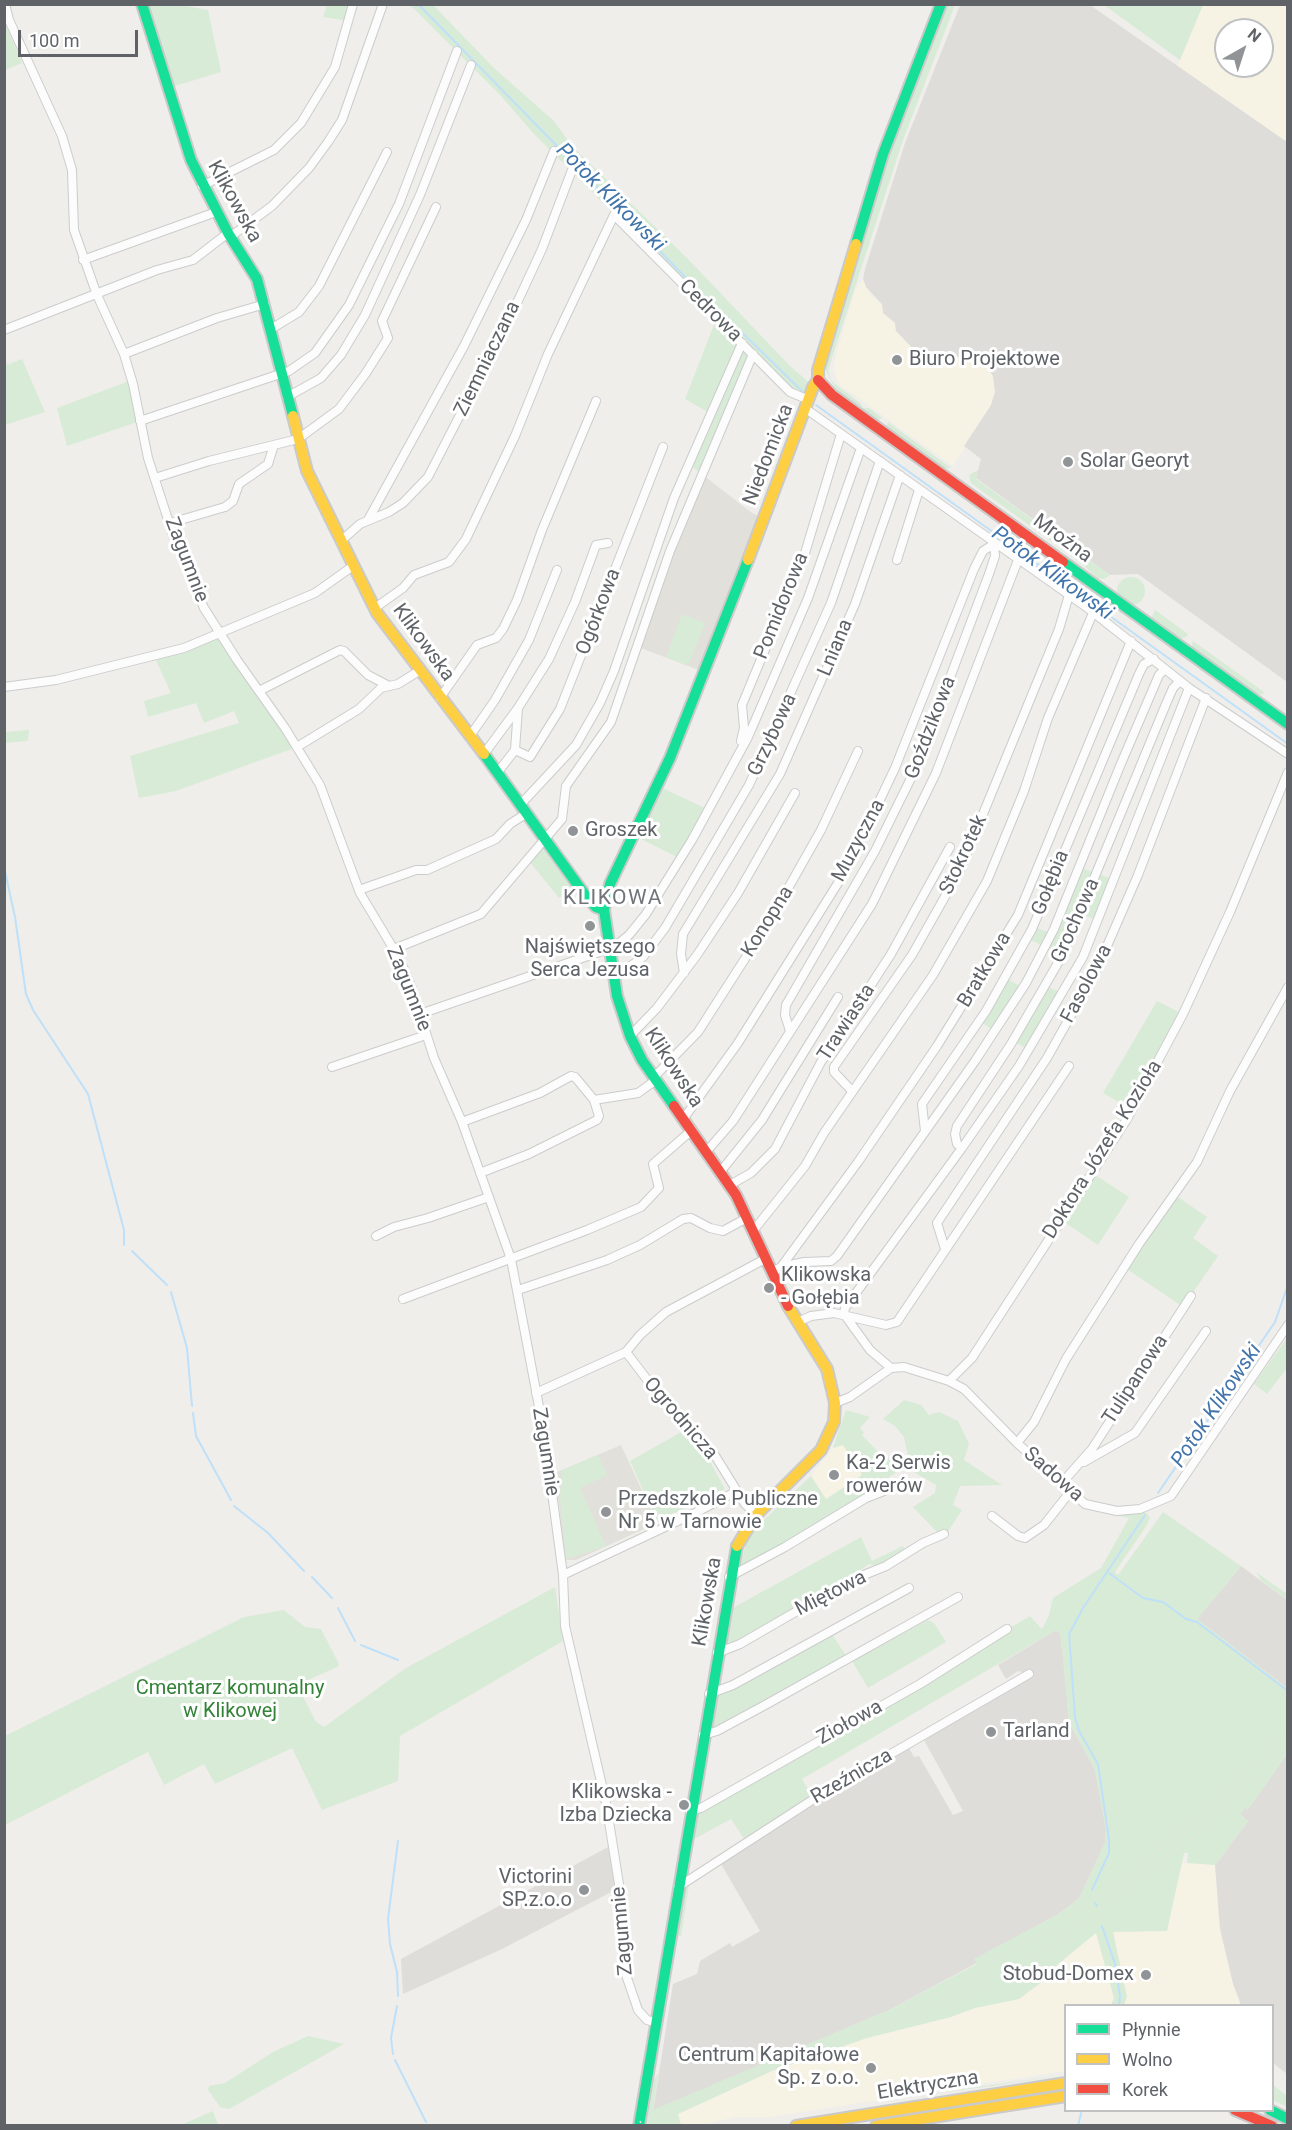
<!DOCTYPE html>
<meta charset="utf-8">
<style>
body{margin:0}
#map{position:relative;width:1292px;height:2130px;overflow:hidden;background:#efeeea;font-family:Roboto,sans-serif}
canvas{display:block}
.frame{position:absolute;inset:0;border:6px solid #5f6368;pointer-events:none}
.legend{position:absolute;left:1064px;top:2004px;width:210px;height:108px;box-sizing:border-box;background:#fff;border:2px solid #bfc1c3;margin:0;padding:8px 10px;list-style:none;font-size:18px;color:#5f6368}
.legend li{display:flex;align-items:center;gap:12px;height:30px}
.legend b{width:30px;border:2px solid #bfc1c3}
.north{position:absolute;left:1214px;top:18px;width:60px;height:60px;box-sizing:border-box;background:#fff;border:2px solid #bfc1c3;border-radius:50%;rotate:39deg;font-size:16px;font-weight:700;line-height:24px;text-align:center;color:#5f6368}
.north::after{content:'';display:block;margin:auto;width:21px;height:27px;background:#919496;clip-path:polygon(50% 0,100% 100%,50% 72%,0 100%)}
.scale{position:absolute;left:18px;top:30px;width:120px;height:27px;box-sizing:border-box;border:3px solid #5f6368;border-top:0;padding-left:8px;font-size:18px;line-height:21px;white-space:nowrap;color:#5f6368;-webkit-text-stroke:4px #fff;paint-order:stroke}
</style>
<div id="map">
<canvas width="1292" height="2130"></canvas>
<div class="frame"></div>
<ul class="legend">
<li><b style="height:8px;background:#16e098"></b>Płynnie</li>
<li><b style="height:8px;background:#ffcf43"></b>Wolno</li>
<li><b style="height:8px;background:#f24e42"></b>Korek</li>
</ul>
<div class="north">N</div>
<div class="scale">100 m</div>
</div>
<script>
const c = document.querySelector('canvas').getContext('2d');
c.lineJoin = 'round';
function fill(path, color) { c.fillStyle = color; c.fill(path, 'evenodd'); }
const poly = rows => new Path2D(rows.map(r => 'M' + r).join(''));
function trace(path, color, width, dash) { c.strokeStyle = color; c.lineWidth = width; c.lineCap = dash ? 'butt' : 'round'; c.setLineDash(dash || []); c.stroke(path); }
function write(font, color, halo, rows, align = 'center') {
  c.font = font + ' Roboto,sans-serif'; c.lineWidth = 6; c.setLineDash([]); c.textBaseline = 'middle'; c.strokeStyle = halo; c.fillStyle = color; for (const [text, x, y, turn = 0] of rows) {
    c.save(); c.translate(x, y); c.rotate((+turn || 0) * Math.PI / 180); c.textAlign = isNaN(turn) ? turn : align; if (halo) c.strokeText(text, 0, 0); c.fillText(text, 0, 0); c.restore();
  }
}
const commercial = poly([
 [1203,5,1287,5,1287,142,1177,67],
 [1226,30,1262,30,1262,66,1226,66],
 [863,279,870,294,884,307,883,313,895,323,896,331,917,353,939,360,964,356,974,359,988,368,993,376,995,392,991,405,953,466,839,384,833,369,836,355,855,290],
 [843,1445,863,1475,826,1499,811,1476,833,1448],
 [1182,1863,1215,1865,1220,1929,1241,2005,1124,2005,1127,1997,1113,1931,1167,1931],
 [1096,1932,1114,1998,1111,2005,1066,2006,1065,2071,769,2117,735,2117,702,2125,681,2125,678,2114,772,2071,867,2038,951,2017,975,2008,1019,1999,1058,1970,1056,1966]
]);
const industrial = poly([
 [960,5,1090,5,1287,142,1287,682,1138,574,1110,575,976,478,981,459,964,446,991,405,995,392,993,376,988,368,974,359,964,356,939,360,917,353,896,331,895,323,883,313,882,304,866,287,863,279,865,269,905,143],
 [1241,1566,1287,1600,1287,1688,1197,1619],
 [1056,1630,1060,1633,1063,1656,1069,1722,1095,1770,1106,1829,1105,1843,1079,1899,1057,1915,975,1959,977,1963,889,2010,653,2111,673,1984,697,1974,700,1961,730,1943,732,1947,760,1931,721,1864,820,1801,909,1748,914,1757,919,1756,953,1815,963,1811,924,1740,1026,1678,1023,1672,1018,1671,1006,1679,998,1665],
 [1287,1754,1287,2074,1273,2063,1272,2006,1241,2005,1233,1984,1220,1929,1215,1865,1248,1821,1239,1814,1245,1807,1248,1809],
 [608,1847,617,1889,502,1949,403,1994,401,1959]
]);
const education = poly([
 [703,475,752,513,764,518,704,672,638,647],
 [621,1445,657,1523,576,1560,566,1560,555,1473]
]);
const green = poly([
 [142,5,179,5,208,10,221,72,168,88],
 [327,5,353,5,349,21,323,17],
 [410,5,433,5,494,68,554,121,572,146,687,258,790,366,813,386,818,380,818,395,799,394,796,397,753,355,703,475,690,465,711,414,685,399,717,317,533,133,501,96],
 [947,5,955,5,903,140,828,370,831,380,835,384,860,403,863,408,869,408,882,418,875,422,838,394,825,369,827,357,895,136],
 [1104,5,1203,5,1180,60],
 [4,21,22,63,5,70,4,70],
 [5,359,7,365,22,359,45,412,5,425],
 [132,380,140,421,67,446,57,408],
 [888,422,951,468,942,468,886,428],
 [978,470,976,479,1110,575,1104,579,1097,578,1080,562,971,483,969,475],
 '1117 591a14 14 0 1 1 28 0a14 14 0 1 1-28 0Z',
 [1155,610,1188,634,1186,637,1180,639,1151,619],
 [682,614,705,623,688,666,666,657],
 [220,635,297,747,176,791,139,798,130,756,239,723,234,711,204,723,196,703,148,717,144,701,171,693,154,656],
 [1193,641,1264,692,1263,694,1254,694,1191,649],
 [29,730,28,741,5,743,5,732],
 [658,786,709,810,681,859,633,835],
 [543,849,572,889,559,898,529,861],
 [1079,867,1115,880,1099,921,1081,914,1062,956,1027,938,1033,926,1051,934],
 [1004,977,1023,988,995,1031,979,1021],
 [1045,986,1063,993,1029,1050,1013,1041],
 [1157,1001,1183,1014,1132,1110,1103,1093],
 [1092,1173,1129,1197,1098,1245,1061,1220],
 [1175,1195,1207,1217,1193,1238,1218,1256,1183,1307,1124,1267],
 [1287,1338,1287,1368,1267,1394,1254,1384],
 [904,1400,921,1405,929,1415,939,1412,958,1421,969,1444,964,1460,1002,1485,960,1486,953,1505,962,1510,947,1533,937,1532,913,1507,935,1493,936,1485,907,1468,908,1455,904,1437,895,1426,883,1419],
 [846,1410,870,1417,860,1428,864,1432,862,1435,876,1450,904,1467,831,1516,740,1568,746,1543,753,1530,811,1476,826,1499,862,1475,843,1445,833,1448],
 [683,1431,707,1456,725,1489,657,1521,630,1461],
 [598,1455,607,1475,580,1488,606,1546,566,1559,560,1497,562,1470],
 [1144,1511,1150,1517,1147,1525,1115,1572,1118,1575,1163,1512,1241,1566,1197,1619,1287,1688,1287,1754,1248,1810,1245,1808,1240,1814,1248,1821,1215,1865,1187,1863,1188,1853,1184,1853,1167,1931,1113,1932,1127,1997,1124,2005,1111,2005,1114,1998,1096,1933,1056,1966,1058,1970,1019,1999,975,2008,951,2017,867,2038,772,2071,678,2114,681,2125,646,2126,654,2079,658,2074,653,2110,889,2010,977,1964,974,1959,1057,1915,1079,1899,1105,1843,1106,1829,1095,1770,1069,1722,1062,1647,1060,1633,1056,1630,802,1779,812,1796,745,1840,731,1819,694,1839,698,1812,1030,1616,1042,1629,1049,1615,1053,1598,1101,1568,1129,1518,1104,1513,1119,1514],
 [861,1537,872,1561,903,1546,906,1551,879,1567,869,1564,847,1580,739,1642,725,1646,731,1609],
 [1256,1572,1287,1594,1287,1600,1261,1580],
 [555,1587,563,1641,400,1736,398,1781,322,1810,292,1748,215,1784,204,1764,164,1785,148,1752,5,1825,5,1736,244,1617,284,1610,305,1627,321,1629,339,1664,337,1667,297,1685,316,1722,324,1727,406,1668],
 [928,1620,934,1623,946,1642,868,1688,852,1661],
 [831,1633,847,1657,712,1730,717,1695],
 [689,1885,681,1936,677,1935,684,1888],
 [308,2036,344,2044,229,2109,220,2107,208,2090,209,2086,225,2083,273,2052],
 [1063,2075,992,2086,930,2094,991,2085],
 [1273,2085,1287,2096,1287,2107,1273,2100],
 [1065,2088,1065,2092,842,2125,814,2126],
 [213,2111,218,2125,182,2125,190,2121]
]);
const stream = poly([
 [418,4,694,286,802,391],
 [816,405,1288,744],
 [4,867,15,917,26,994,33,1010,88,1094,124,1230,124,1245],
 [132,1251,167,1285],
 [171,1292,187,1348,192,1406],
 [193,1413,196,1436,231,1500],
 [1158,1493,1275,1322,1288,1285],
 [234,1506,268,1533,304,1571],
 [1109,1573,1143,1598,1163,1602,1186,1619,1197,1622,1288,1691],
 [312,1577,332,1598],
 [338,1608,355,1641],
 [361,1645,398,1660],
 [398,1841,388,1919,390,1944,397,1972,398,1996],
 [1092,1890,1109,1853,1109,1840,1098,1764,1079,1731,1075,1717,1069,1634,1083,1608,1145,1515],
 [1095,1903,1097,1906],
 [1102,1926,1115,1964,1120,1996,1119,2006],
 [393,2054,391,2038,397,2006],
 [395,2060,426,2122],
 [1078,2126,1081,2113]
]);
const street = poly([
 [5,4,9,20,62,136,72,170,74,230,97,295,124,354,133,384,148,458,173,535,204,608,237,660,285,728,320,785,360,893,399,958,411,986,434,1058,462,1122,511,1259,544,1433,563,1575,565,1626,606,1803,619,1884,625,1972,638,2010,647,2020,655,2022],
 [202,186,274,150,301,123,335,67,353,4],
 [230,237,272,206,309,168,328,142,342,120,383,4],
 [83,260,216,212],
 [271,329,299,312,319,286,387,152],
 [4,330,157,270,193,260,228,233],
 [124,354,217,318,265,304],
 [287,397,321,378,341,355,365,315,420,195,471,65],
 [806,409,1089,609,1189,688,1288,754],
 [140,421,289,371,315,353,349,305,399,204,457,51],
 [155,478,209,461,298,439,339,409,366,373,388,338,382,321,436,207],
 [368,520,464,346,526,220,554,151],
 [170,523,225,507,233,501,239,484,268,464,274,445],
 [341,541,360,524,389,512,403,503,428,477,510,318,542,249,572,170],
 [897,560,919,490],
 [375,608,403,588,414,575,449,562,466,539,515,436,548,354,614,215,790,392,809,400],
 [4,687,56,680,184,648,315,593,353,566],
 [259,691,340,650,344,651,368,675,387,685],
 [440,698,477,645,496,638,503,629,517,600,542,530,596,401],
 [470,736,495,700,529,640,557,570],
 [741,741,744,728,742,705,805,553,841,434],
 [297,747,359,709,381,688,398,684,419,671],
 [515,750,530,757,560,709,663,447],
 [484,754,518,708],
 [498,772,515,750,518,708,549,659,575,602,596,545,608,543],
 [521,804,576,745,600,703,614,671,674,498,742,343],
 [359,890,416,870,427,870,496,839,510,824,527,813],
 [394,949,481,914,562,819,566,786,611,722,670,551,753,354],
 [684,973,681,954,683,934,780,774,855,604,900,475],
 [614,978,643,957,665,928,749,785,831,603,880,461],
 [420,1014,614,947,629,935,646,914,692,840,748,737,808,598,861,448],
 [630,1036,657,1008,697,955,738,893,795,793],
 [332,1067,426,1035],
 [654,1077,698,1032,773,915,821,830,858,751],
 [852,1091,834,1072,834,1067,912,955,960,870,1059,629,1069,595],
 [684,1118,738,1043,848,867,895,768,974,569,983,551,994,544,995,556,989,574,916,768,875,851,786,1005,785,1015,790,1031],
 [462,1122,540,1093,571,1076,575,1077,594,1100],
 [925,1131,922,1104,986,1011,1032,929,1139,674,1144,664,1154,659],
 [962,1148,957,1144,955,1134,957,1126,1011,1044,1062,956,1166,704,1173,688,1180,681],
 [707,1151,733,1121,872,904,936,773,1018,560],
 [721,1171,762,1120,838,997],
 [480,1173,529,1154,597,1120,599,1116,594,1100,638,1093,656,1080],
 [730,1185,751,1173,775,1149,821,1062,891,954,950,847],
 [753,1231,805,1166,824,1133,933,975,987,881,1024,791,1048,718,1093,613],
 [376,1236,394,1227,428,1218,489,1197],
 [945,1249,937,1223,1047,1058,1097,969,1138,875,1206,698],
 [781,1267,858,1162,937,1046,1018,915,1131,641],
 [772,1272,781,1267,804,1262,831,1261,837,1256,975,1061,1026,983,1054,929,1120,766,1159,675,1165,669],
 [518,1290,607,1260,640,1245,683,1219,691,1218,710,1228,723,1231,747,1218],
 [403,1299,587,1230,641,1207,659,1188,653,1164,692,1130],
 [844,1314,845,1308,962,1148,1019,1066,1083,957,1189,688],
 [844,1314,870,1350,891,1368],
 [798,1322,811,1316,834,1313,886,1325,897,1322,1069,1066],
 [949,1381,972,1358,1127,1119,1183,1014,1230,912,1288,772],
 [536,1393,626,1352],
 [835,1403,850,1397,891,1368,904,1367,949,1381,964,1389,1017,1443,1085,1504,1117,1511,1140,1509,1171,1496,1288,1325],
 [1017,1443,1034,1422,1066,1359,1139,1244,1197,1162,1230,1091,1288,987],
 [1084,1462,1135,1433,1206,1331],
 [1061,1484,1092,1449,1191,1296],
 [756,1515,745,1504,714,1454,678,1420,626,1352,640,1335,666,1312,765,1259],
 [992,1516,1018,1536,1025,1538,1044,1525,1070,1492],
 [563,1575,695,1513,737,1491],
 [729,1577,785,1547,866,1498,884,1491],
 [717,1653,740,1644,849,1581,886,1566,923,1543,944,1534],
 [709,1694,733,1685,909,1588],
 [703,1735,717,1731,767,1704,958,1597],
 [690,1811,701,1808,920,1684,1007,1629],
 [678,1887,820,1795,1029,1674]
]);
const fast = poly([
 [142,4,191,160,228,233,257,279,293,416],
 [856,244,883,154,941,4],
 [1063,562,1288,724],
 [484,754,585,895,596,907,604,910],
 [674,1106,642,1060,630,1036,617,996,604,910,610,884,670,758,748,560],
 [1270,2110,1288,2119],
 [639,2126,737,1546]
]);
const slow = poly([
 [293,416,307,471,377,613,484,754],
 [748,560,813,387,818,380,818,370,856,244],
 [737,1546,756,1515,821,1450,834,1422,835,1403,827,1369,788,1306],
 [796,2126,1066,2083],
 [876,2126,1066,2096]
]);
const jam = poly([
 [818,380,832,395,1063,562],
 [674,1106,736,1195,788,1306],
 [1235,2110,1272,2126]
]);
const rail = poly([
 [902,2019,1001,1977,1055,1944,1215,1819,1261,1767],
 [631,2126,867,2026,929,1997,1014,1950,1089,1902,1152,1855,1218,1799,1288,1731]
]);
const markers = [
 [897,360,6,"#919496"],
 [1068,462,6,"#919496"],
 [573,831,6,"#919496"],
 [590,926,6,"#919496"],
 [769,1288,6,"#919496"],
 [834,1475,6,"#919496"],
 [606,1512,6,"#919496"],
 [991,1732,6,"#919496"],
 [684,1805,6,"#919496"],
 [584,1890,6,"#919496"],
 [1146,1975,6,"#919496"],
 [871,2068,6,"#919496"]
];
const streetNames = [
 ["Klikowska",234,202,61],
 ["Cedrowa",710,311,45],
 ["Ziemniaczana",488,359,-64],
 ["Niedomicka",769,455,-69],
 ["Mroźna",1062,539,36],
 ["Zagumnie",186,560,69],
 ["Pomidorowa",782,606,-68],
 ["Ogórkowa",599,612,-69],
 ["Klikowska",423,643,54],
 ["Lniana",836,648,-67],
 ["Goździkowa",931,728,-69],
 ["Grzybowa",773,735,-65],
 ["Muzyczna",859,841,-62],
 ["Stokrotek",964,855,-65],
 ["Gołębia",1051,883,-68],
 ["Grochowa",1076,921,-66],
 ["Konopna",768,922,-58],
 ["Bratkowa",985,970,-59],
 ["Fasolowa",1087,984,-62],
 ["Zagumnie",408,989,68],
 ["Trawiasta",847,1023,-57],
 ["Klikowska",673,1068,57],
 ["Doktora Józefa Kozioła",1103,1150,-58],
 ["Tulipanowa",1136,1380,-57],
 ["Ogrodnicza",680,1419,49],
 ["Zagumnie",545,1452,81],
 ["Sadowa",1053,1475,41],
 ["Miętowa",831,1594,-27],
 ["Klikowska",708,1602,-80],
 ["Ziołowa",850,1723,-29],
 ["Rzeźnicza",852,1777,-30],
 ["Zagumnie",623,1931,-95],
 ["Elektryczna",928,2086,-9]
];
const poiNames = [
 ["Biuro Projektowe",909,360],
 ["Solar Georyt",1080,462],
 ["Groszek",585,831],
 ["Najświętszego",590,948,"center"],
 ["Serca Jezusa",590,971,"center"],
 ["Klikowska",781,1276],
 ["- Gołębia",781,1299],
 ["Ka-2 Serwis",846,1464],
 ["rowerów",846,1487],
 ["Przedszkole Publiczne",618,1500],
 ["Nr 5 w Tarnowie",618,1523],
 ["Tarland",1003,1732],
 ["Klikowska -",672,1793,"right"],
 ["Izba Dziecka",672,1816,"right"],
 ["Victorini",572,1878,"right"],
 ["SP.z.o.o",572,1901,"right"],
 ["Stobud-Domex",1134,1975,"right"],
 ["Centrum Kapitałowe",859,2056,"right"],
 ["Sp. z o.o.",859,2079,"right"]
];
const parkNames = [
 ["Cmentarz komunalny",230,1689],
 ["w Klikowej",230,1712]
];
const waterNames = [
 ["Potok Klikowski",610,198,45],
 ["Potok Klikowski",1052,574,36],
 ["Potok Klikowski",1217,1406,-56]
];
const neighbourhoodNames = [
 ["KLIKOWA",613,899]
];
fill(commercial, '#f7f3e4');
fill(industrial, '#dfddda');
fill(education, '#e2e0da');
fill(green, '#d8ebd6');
trace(stream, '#bfe0f9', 2);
trace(street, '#cbcccc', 10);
trace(fast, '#cacacb', 14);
trace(slow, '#cacacb', 14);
trace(jam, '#cacacb', 14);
trace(street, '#fdfcfc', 8);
trace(fast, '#16e098', 10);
trace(slow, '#ffcf43', 10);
trace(jam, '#f24e42', 10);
trace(rail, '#e4e4e4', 2, [1.5, 8]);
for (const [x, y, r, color] of markers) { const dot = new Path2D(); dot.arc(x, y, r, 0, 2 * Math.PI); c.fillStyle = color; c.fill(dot); trace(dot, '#fff', 2); }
write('20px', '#5f6368', '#fff', streetNames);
write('20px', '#5f6368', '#fff', poiNames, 'left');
write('20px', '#348238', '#fff', parkNames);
write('italic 21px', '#4174aa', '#fff', waterNames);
c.letterSpacing = '1.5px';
write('21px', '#70757a', '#fff', neighbourhoodNames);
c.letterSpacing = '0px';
</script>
